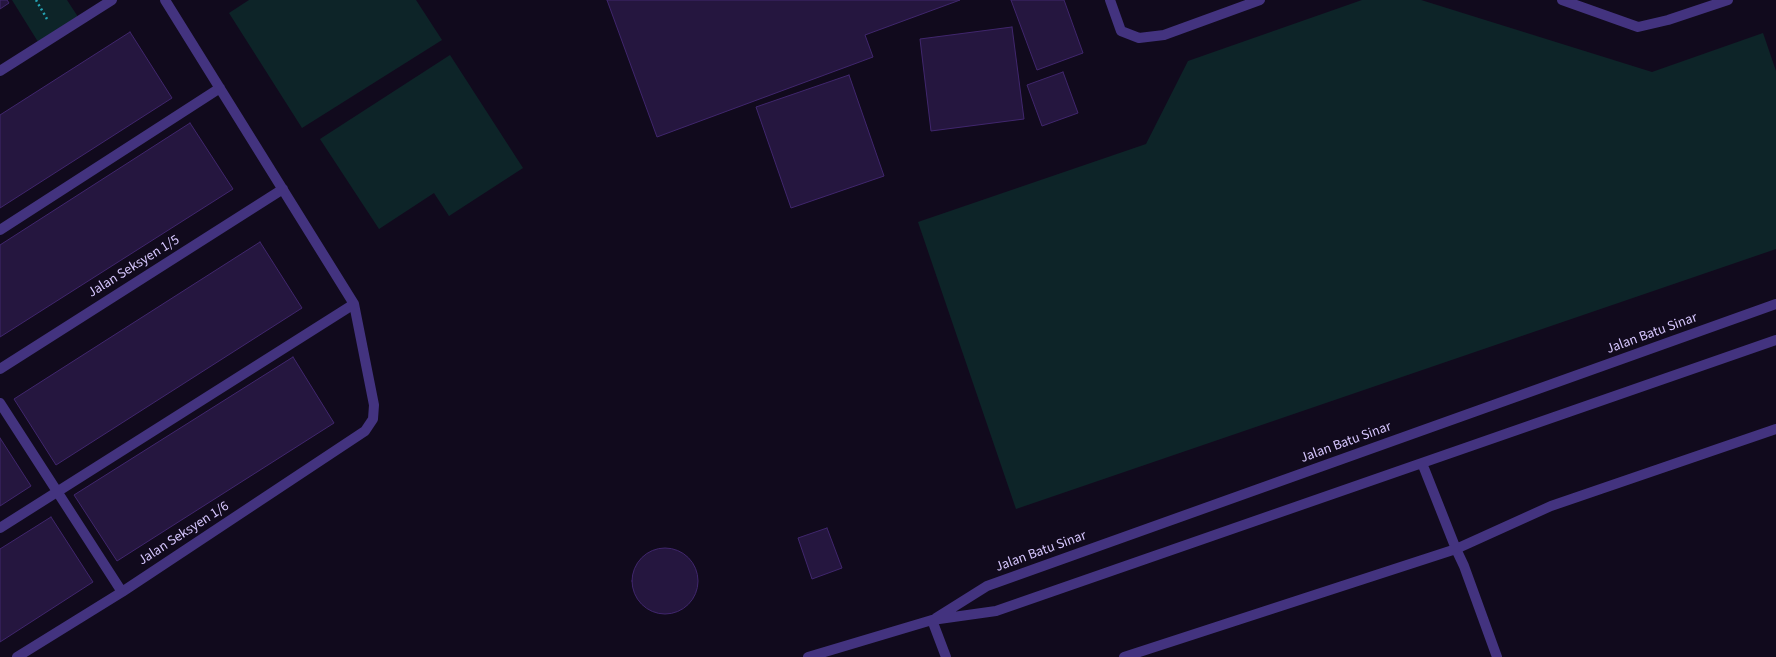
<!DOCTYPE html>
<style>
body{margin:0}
canvas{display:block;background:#110a1d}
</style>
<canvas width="1776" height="657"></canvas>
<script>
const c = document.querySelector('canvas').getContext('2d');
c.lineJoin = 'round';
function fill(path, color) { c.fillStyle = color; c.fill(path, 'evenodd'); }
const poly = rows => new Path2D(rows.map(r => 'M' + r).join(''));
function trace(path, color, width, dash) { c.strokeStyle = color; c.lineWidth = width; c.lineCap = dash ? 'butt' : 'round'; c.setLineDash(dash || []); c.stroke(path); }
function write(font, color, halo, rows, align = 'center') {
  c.font = font + ' "Source Sans 3",sans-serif'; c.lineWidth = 3; c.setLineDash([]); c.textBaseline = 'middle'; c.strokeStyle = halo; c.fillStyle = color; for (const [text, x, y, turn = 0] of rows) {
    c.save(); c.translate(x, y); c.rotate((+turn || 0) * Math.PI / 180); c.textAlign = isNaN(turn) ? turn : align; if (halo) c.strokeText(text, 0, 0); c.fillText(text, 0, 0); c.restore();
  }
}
const green = poly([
 [12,0,67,0,80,20,40,45],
 [249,0,416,0,442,40,302,128,229,13],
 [1362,0,1421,0,1652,72,1763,33,1776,71,1776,249,1016,509,918,222,1146,144,1188,61],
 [450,55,523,168,449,216,434,193,379,229,320,139]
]);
const building = poly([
 [0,0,7,0,9,3,0,9,0,0],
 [607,0,960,0,865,35,873,57,657,137,607,0],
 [1011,0,1064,0,1083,53,1037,70,1011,0],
 [1012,27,1024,119,931,131,920,39,1012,27],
 [130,32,172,98,0,208,0,115,130,32],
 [1063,72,1078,113,1042,126,1027,85,1063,72],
 [849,75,884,176,791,208,756,107,849,75],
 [190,123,233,189,0,337,0,245,190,123],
 [260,242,302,308,56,465,14,399,260,242],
 [293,357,334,423,117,561,74,495,293,357],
 [0,438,31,486,0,506,0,438],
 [51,517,93,582,0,642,0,549,51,517],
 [827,528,842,568,812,579,798,538,827,528],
 '632 581a33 33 0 1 1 66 0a33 33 0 1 1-66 0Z'
]);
const path = poly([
 [36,0,47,19]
]);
const minor = poly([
 [1110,0,1121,31,1139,38,1164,35,1260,0],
 [1562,0,1638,27,1668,20,1728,0],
 [0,71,112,0],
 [0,230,220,88],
 [0,369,283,189],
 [0,403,122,592],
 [1422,463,1456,549,1551,506,1776,429],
 [0,528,354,304],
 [936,618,987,586,1776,304],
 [932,620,946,657],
 [17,657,122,592,365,431,373,419,374,405,354,304,165,0],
 [808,657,932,620,996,611,1776,340],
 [1124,657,1456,549,1464,566,1497,657]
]);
const streetNames = [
 ["Jalan Seksyen 1/5",134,267,-32],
 ["Jalan Batu Sinar",1652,334,-20],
 ["Jalan Batu Sinar",1346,443,-20],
 ["Jalan Seksyen 1/6",184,534,-33],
 ["Jalan Batu Sinar",1041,552,-20]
];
fill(green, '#0d2428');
fill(building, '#25163f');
trace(building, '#40266d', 1);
trace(path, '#26a4b4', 2.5, [2, 3]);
trace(minor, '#43337f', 10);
write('14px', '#d7c7ff', '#110a1d', streetNames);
</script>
